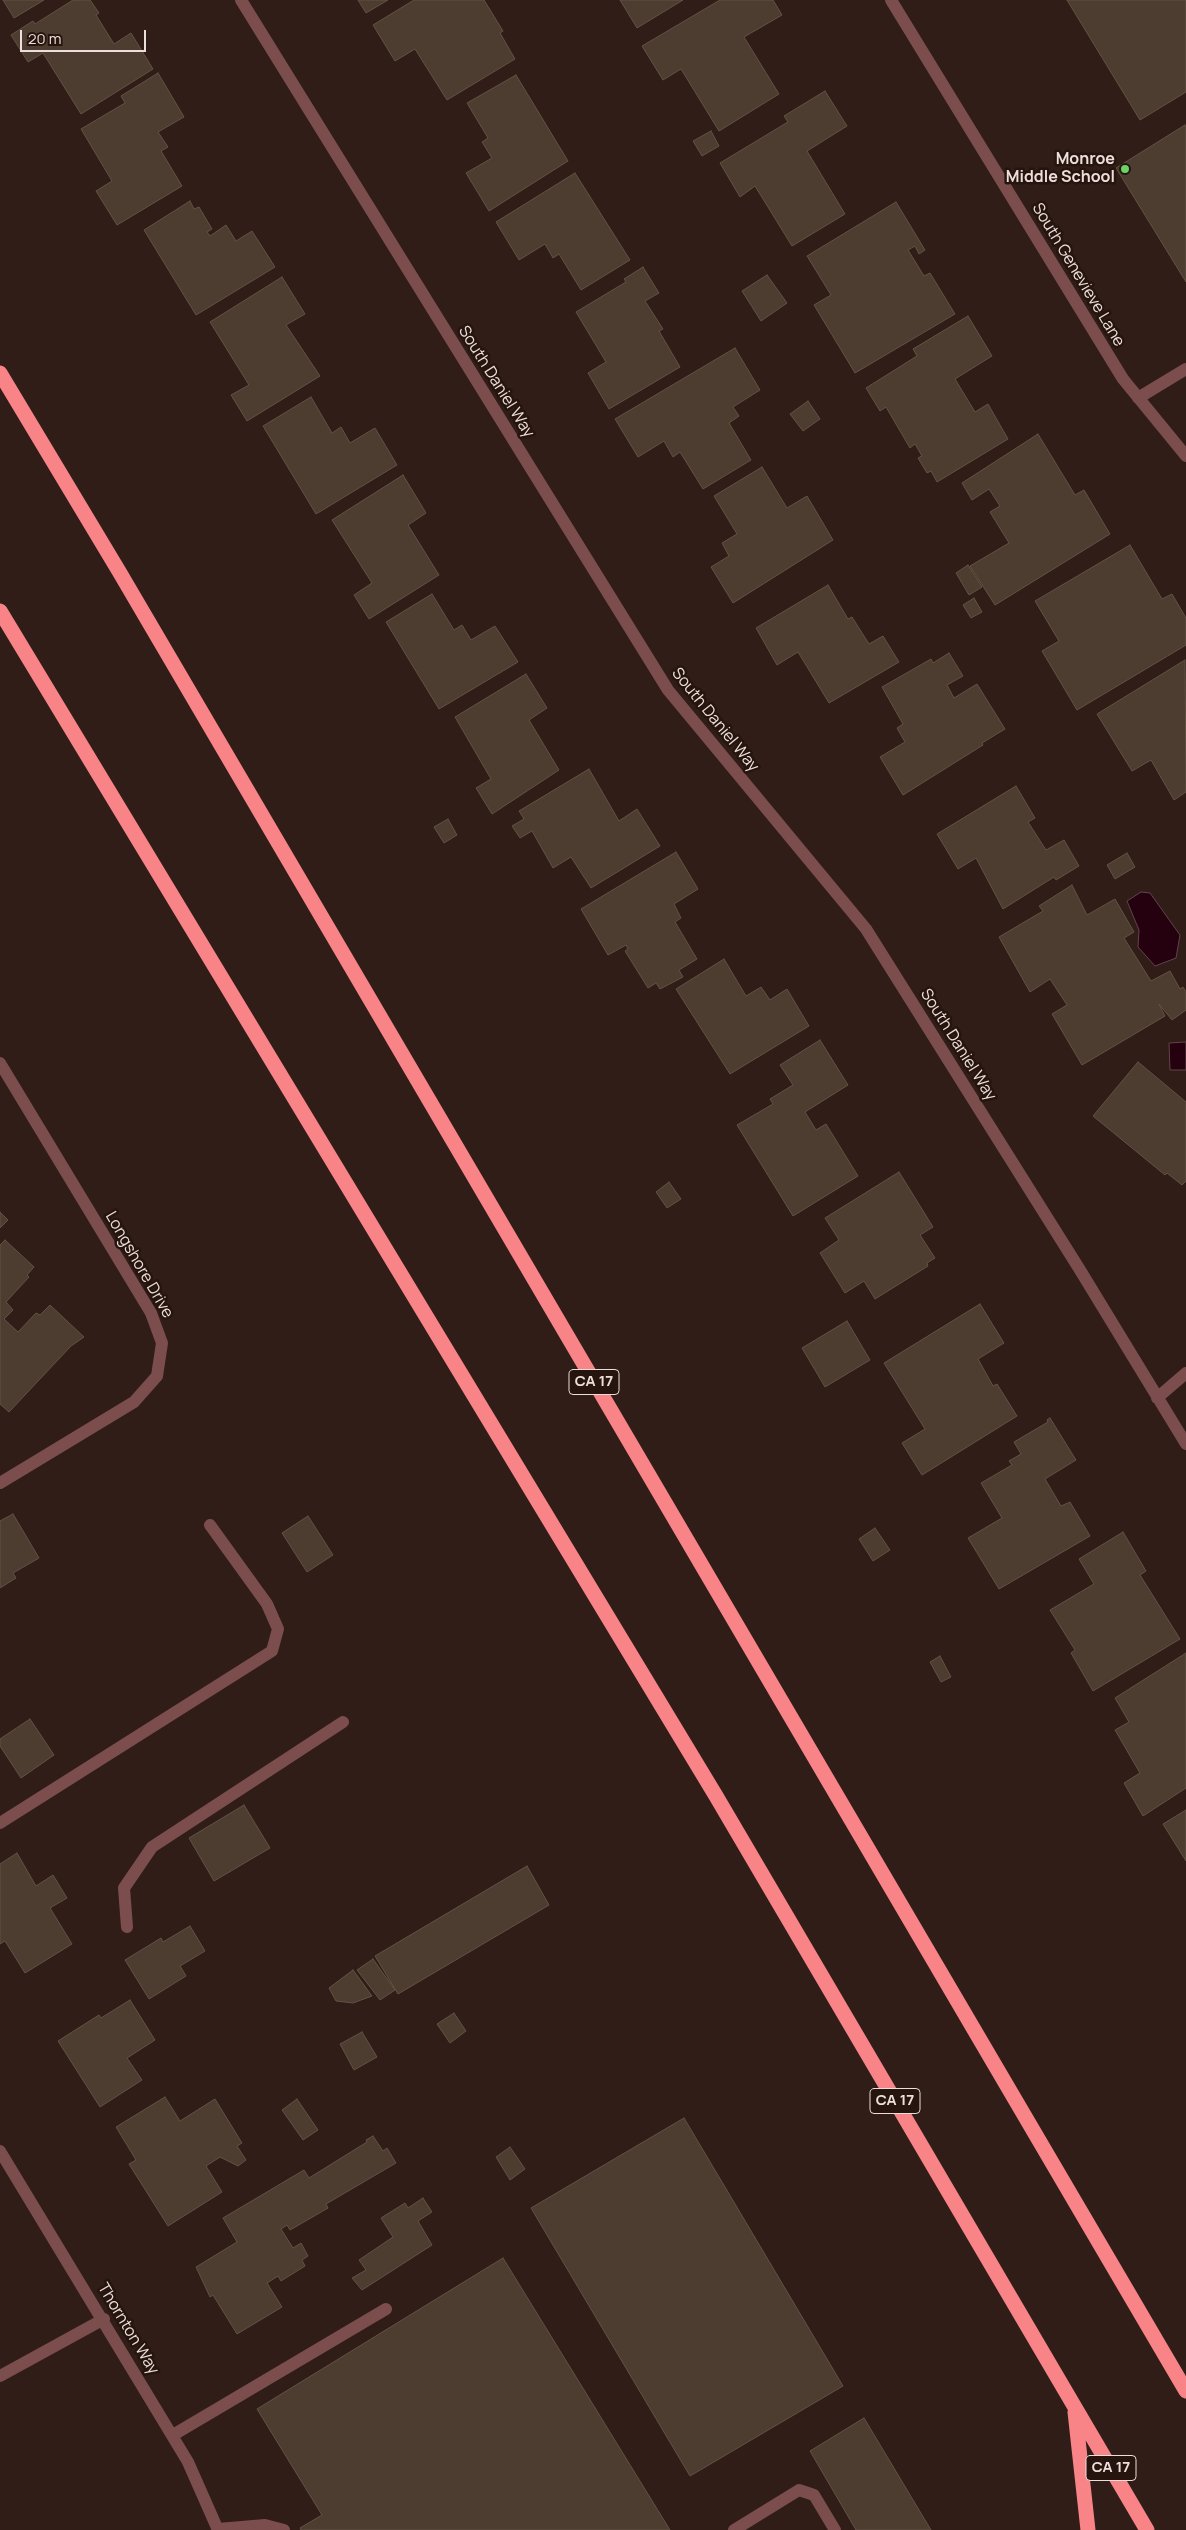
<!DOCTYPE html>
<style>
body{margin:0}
#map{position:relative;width:1186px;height:2530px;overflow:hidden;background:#301d17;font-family:Manrope,sans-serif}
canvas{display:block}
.scale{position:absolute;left:20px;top:30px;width:126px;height:22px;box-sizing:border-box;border:2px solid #ecdfdb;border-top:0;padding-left:6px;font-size:15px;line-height:18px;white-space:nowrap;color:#ecdfdb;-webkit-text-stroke:4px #26140e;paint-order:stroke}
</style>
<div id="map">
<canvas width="1186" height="2530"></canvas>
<div class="scale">20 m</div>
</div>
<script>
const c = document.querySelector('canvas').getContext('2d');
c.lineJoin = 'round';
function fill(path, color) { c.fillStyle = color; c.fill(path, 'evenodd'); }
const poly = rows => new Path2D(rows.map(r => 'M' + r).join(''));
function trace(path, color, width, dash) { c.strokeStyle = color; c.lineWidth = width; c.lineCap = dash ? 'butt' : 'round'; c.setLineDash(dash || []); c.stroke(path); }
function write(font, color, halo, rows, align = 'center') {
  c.font = font + ' Manrope,sans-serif'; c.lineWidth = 5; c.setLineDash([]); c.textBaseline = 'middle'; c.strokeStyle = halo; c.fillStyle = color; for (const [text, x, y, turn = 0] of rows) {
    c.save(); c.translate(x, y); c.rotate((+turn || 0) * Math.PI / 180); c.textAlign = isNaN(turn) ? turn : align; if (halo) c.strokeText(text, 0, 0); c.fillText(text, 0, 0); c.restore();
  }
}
const water = poly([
 [1141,892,1150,893,1180,935,1176,958,1155,966,1138,947,1139,930,1127,901,1141,892],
 [1186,1042,1186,1070,1170,1070,1169,1043,1186,1042]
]);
const building = poly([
 [3,0,44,0,14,18,3,0],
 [73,0,90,0,99,13,96,15,114,44,131,33,153,69,81,114,43,53,28,62,11,35,33,21,35,24,73,0],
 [358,0,388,0,366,13,358,0],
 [414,0,484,0,503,31,500,33,515,59,447,100,415,49,395,61,373,25,414,0],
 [620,0,683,0,637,28,620,0],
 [720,0,773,0,782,15,744,37,779,94,719,131,681,69,663,80,642,46,720,0],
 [1067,0,1186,0,1186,92,1140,120,1067,0],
 [158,73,184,117,158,132,168,147,161,151,182,186,117,225,96,191,112,181,81,129,125,103,121,96,158,73],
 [516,75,568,161,489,211,466,173,492,158,482,142,488,138,467,103,516,75],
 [825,91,847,126,807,151,845,214,792,246,755,186,740,197,720,163,788,122,784,116,825,91],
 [1185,125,1186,128,1186,282,1116,168,1185,125],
 [711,131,719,146,702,156,693,141,711,131],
 [575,173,630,260,581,290,559,254,553,258,545,244,519,260,496,222,575,173],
 [190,201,194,209,199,207,212,229,207,232,210,236,226,225,236,241,252,231,275,267,196,315,144,230,190,201],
 [896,202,925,250,919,254,915,246,908,250,924,276,930,273,955,314,855,373,814,305,831,295,807,256,896,202],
 [643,267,659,293,645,301,663,329,659,331,680,367,609,409,588,373,606,362,576,312,626,282,624,279,643,267],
 [767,275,787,303,761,321,742,291,767,275],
 [282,277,305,314,286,325,320,376,247,421,231,395,249,385,210,322,282,277],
 [968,316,992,356,955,379,975,412,988,404,1008,439,937,482,931,471,927,473,918,458,922,456,915,444,910,448,886,407,880,411,866,388,917,356,913,349,968,316],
 [735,348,760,390,733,407,739,416,729,423,751,460,703,489,680,452,673,457,664,441,638,457,615,419,735,348],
 [311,397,332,433,341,427,350,443,375,428,397,465,316,514,263,426,311,397],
 [808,401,820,419,803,431,790,414,808,401],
 [1038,434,1075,495,1084,490,1110,534,995,605,970,566,1009,543,990,512,1000,506,989,489,972,500,962,483,1038,434],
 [762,467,787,508,807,496,833,540,733,603,711,567,729,556,722,543,737,534,714,496,762,467],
 [403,475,426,513,408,525,439,575,369,619,354,595,372,583,332,520,403,475],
 [1130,545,1162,599,1172,594,1186,618,1186,645,1077,710,1042,651,1059,641,1035,601,1130,545],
 [968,565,982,587,969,595,956,573,968,565],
 [828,585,848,619,852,617,869,644,883,636,899,662,829,703,798,652,777,665,756,628,828,585],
 [432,594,454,630,462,625,471,640,495,626,518,662,439,709,386,622,432,594],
 [974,598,982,612,971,618,963,605,974,598],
 [949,653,963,676,947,685,954,698,977,684,1005,729,982,743,983,745,903,795,880,757,905,742,897,728,903,724,882,687,931,659,933,663,949,653],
 [1185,660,1186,792,1174,800,1151,760,1132,771,1097,714,1185,660],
 [526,674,547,708,529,720,559,770,492,814,476,788,491,779,455,717,526,674],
 [589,769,619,821,637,809,660,846,591,888,571,857,553,868,532,831,520,838,512,826,524,819,519,811,589,769],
 [1016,786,1035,818,1028,822,1046,850,1064,840,1079,866,1056,880,1054,877,1003,909,976,858,958,869,937,834,1016,786],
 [448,819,457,835,444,843,434,827,448,819],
 [676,852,698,889,674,904,681,918,675,922,697,959,679,970,683,977,660,989,656,983,648,988,625,951,628,949,626,945,608,955,581,909,676,852],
 [1127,853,1135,867,1115,879,1107,865,1127,853],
 [1072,885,1087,915,1115,899,1134,932,1124,938,1151,981,1170,971,1180,989,1183,987,1186,992,1186,1010,1172,1020,1159,1004,1165,1016,1082,1065,1052,1014,1067,1005,1050,979,1030,992,999,937,1043,911,1039,906,1072,885],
 [724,959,746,996,761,987,770,1000,787,989,809,1026,730,1074,676,989,724,959],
 [820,1040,848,1085,805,1112,816,1130,826,1124,858,1176,793,1216,737,1125,773,1104,770,1099,793,1085,780,1065,820,1040],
 [1138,1062,1186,1102,1186,1181,1182,1185,1167,1173,1165,1175,1093,1116,1138,1062],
 [899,1172,933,1227,920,1235,935,1258,927,1263,928,1266,875,1299,864,1281,845,1293,820,1253,839,1240,825,1218,899,1172],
 [669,1182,681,1199,667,1208,656,1192,669,1182],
 [0,1212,8,1220,0,1228,0,1212],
 [5,1240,34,1267,27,1275,29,1277,6,1302,13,1310,4,1319,18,1332,36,1313,40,1315,50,1305,84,1337,71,1346,9,1412,0,1404,0,1245,5,1240],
 [980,1304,1004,1343,978,1359,993,1386,997,1384,1017,1416,922,1475,902,1443,925,1429,884,1363,980,1304],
 [847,1321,870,1360,825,1387,802,1348,847,1321],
 [1050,1418,1076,1460,1045,1479,1061,1506,1070,1502,1090,1536,999,1589,968,1538,1002,1518,981,1483,1012,1465,1009,1461,1021,1454,1014,1442,1048,1422,1047,1420,1050,1418],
 [13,1514,39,1558,13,1573,16,1578,0,1588,0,1521,13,1514],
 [308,1516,333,1555,307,1572,282,1533,308,1516],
 [875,1528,890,1550,873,1561,859,1539,875,1528],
 [1123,1532,1146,1571,1140,1575,1180,1639,1093,1691,1071,1653,1075,1650,1050,1610,1094,1584,1079,1559,1123,1532],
 [1186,1653,1186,1788,1143,1816,1124,1783,1140,1773,1115,1730,1129,1722,1115,1698,1186,1653],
 [940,1656,951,1677,941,1682,930,1662,940,1656],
 [30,1719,54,1755,21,1778,0,1746,0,1739,30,1719],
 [244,1805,270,1848,214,1881,189,1838,244,1805],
 [1186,1810,1186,1861,1163,1824,1186,1810],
 [17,1853,36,1886,53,1875,67,1898,50,1908,72,1944,25,1973,5,1941,0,1944,0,1864,17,1853],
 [527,1866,549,1905,398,1994,375,1956,527,1866],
 [190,1926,205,1951,180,1966,186,1976,149,1999,125,1960,161,1938,163,1942,190,1926],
 [373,1959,395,1990,380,2000,357,1970,373,1959],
 [353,1970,372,1996,353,2003,336,2001,329,1988,353,1970],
 [130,2000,155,2040,127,2058,142,2080,100,2107,58,2041,99,2015,101,2018,130,2000],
 [454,2013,466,2031,450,2043,437,2024,454,2013],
 [362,2032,377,2057,354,2070,340,2044,362,2032],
 [165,2097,180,2121,215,2099,242,2143,237,2146,246,2160,238,2166,220,2157,206,2166,222,2192,168,2226,129,2164,136,2160,116,2127,165,2097],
 [297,2099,318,2130,303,2140,282,2110,297,2099],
 [684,2118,843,2386,690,2476,531,2208,684,2118],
 [373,2136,383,2151,387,2148,396,2163,326,2204,328,2208,290,2230,287,2225,281,2229,293,2248,301,2243,308,2256,302,2260,305,2266,281,2281,278,2276,267,2283,282,2307,237,2334,213,2295,210,2297,196,2267,237,2242,223,2218,304,2170,309,2178,367,2142,366,2140,373,2136],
 [510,2147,525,2169,510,2180,496,2157,510,2147],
 [423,2198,432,2212,418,2221,432,2245,362,2290,352,2278,366,2270,359,2260,393,2237,381,2218,405,2203,408,2208,423,2198],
 [503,2258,670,2530,301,2530,300,2528,322,2515,257,2409,503,2258],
 [864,2418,931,2530,856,2530,810,2451,864,2418]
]);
const minor = poly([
 [241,0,668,690,866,929,1080,1270,1186,1444],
 [891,0,1123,379,1186,456],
 [1138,398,1186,369],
 [0,1063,151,1313,162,1343,157,1376,134,1402,0,1483],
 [1157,1398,1186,1373],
 [0,1823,272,1651,278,1629,267,1604,210,1525],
 [127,1927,124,1888,152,1847,343,1722],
 [0,2151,188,2462,218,2530],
 [0,2376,104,2319],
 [173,2435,386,2309],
 [218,2529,265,2525,284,2530],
 [734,2530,799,2490,814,2495,835,2530]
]);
const highway = poly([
 [0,373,120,573,1186,2391],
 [0,611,716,1796,1147,2530],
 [1075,2412,1088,2530]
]);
const markers = [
 [1125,169,5,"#68d465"]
];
const shields = [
 [594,1382,50],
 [895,2101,50],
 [1111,2468,50]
];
const shieldNames = [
 ["CA 17",594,1382],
 ["CA 17",895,2101],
 ["CA 17",1111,2468]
];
const poiNames = [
 ["Monroe",1115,160],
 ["Middle School",1115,178]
];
const streetNames = [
 ["South Genevieve Lane",1078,275,59],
 ["South Daniel Way",496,382,58],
 ["South Daniel Way",715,720,51],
 ["South Daniel Way",958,1045,58],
 ["Longshore Drive",139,1265,60],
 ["Thornton Way",128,2329,59]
];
fill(water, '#25010f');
trace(water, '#61444c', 1);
fill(building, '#4d3d30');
trace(building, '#635244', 1);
trace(minor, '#7c4d4d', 12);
trace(highway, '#f98487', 15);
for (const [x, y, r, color] of markers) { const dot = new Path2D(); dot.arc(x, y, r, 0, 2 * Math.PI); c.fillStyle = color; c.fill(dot); trace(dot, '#26140e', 2); }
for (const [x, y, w] of shields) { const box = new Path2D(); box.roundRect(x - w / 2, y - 12.5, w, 25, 4); c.fillStyle = '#26140e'; c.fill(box); trace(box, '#ecdfdb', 1); }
write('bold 15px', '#ecdfdb', null, shieldNames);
write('bold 16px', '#ecdfdb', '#26140e', poiNames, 'right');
write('16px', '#ecdfdb', '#26140e', streetNames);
</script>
